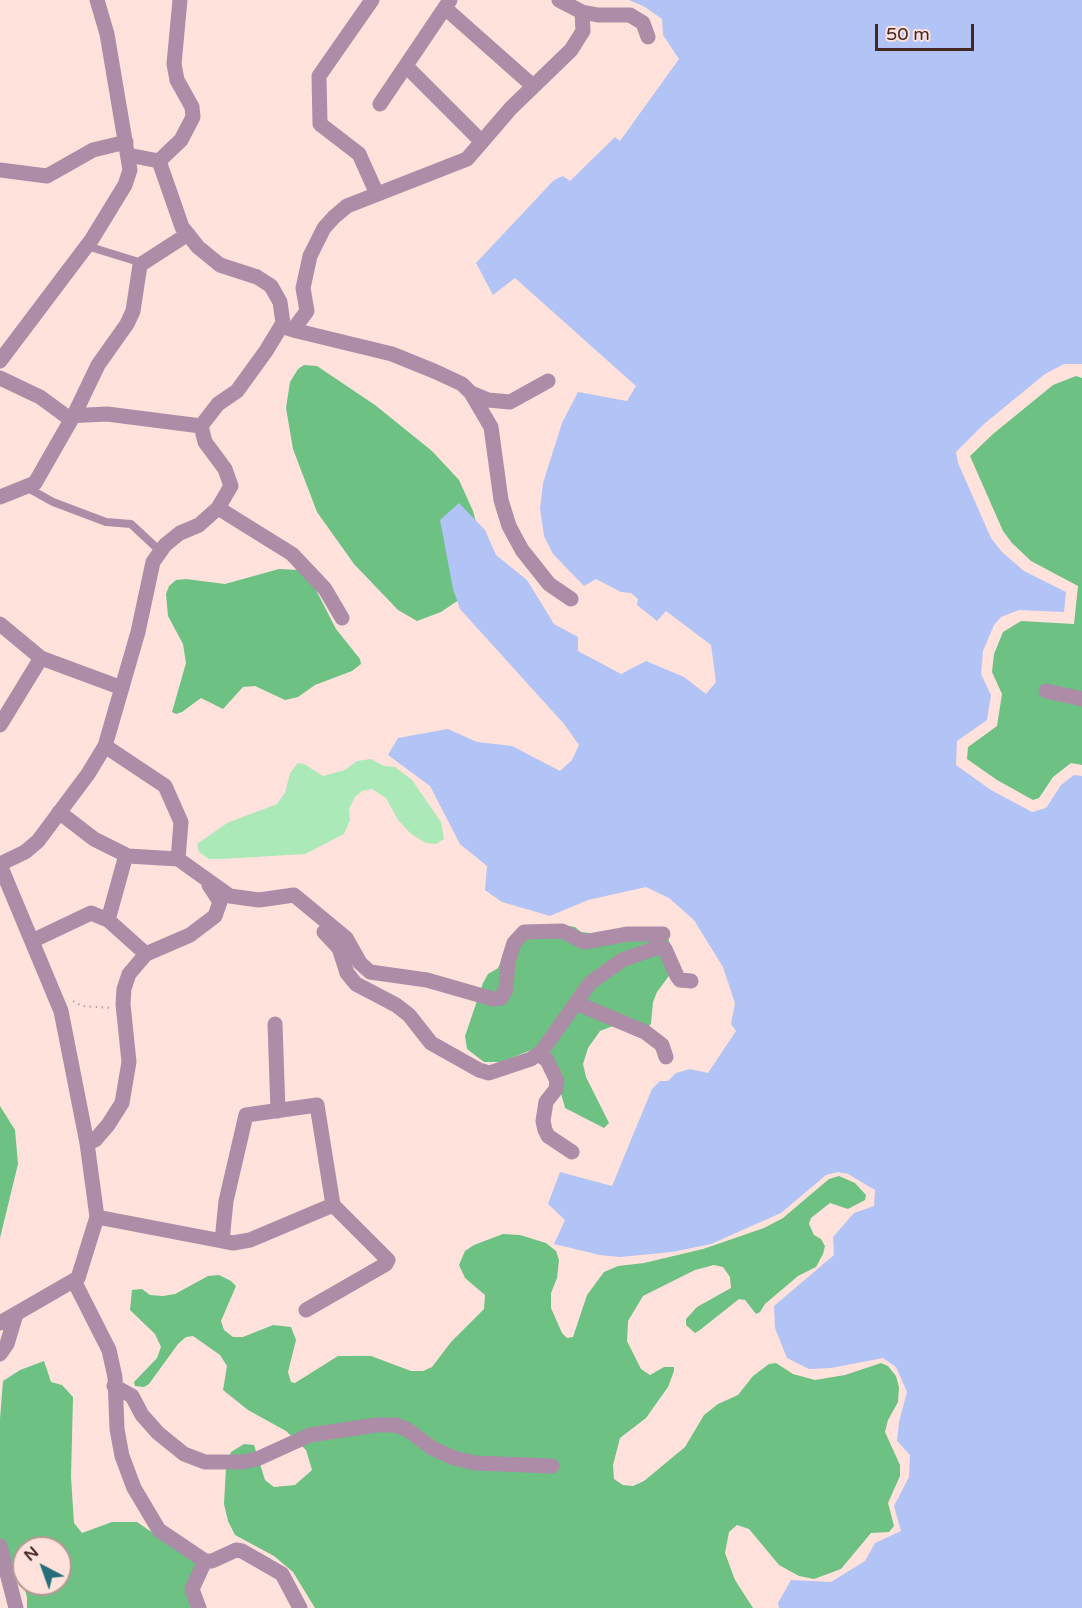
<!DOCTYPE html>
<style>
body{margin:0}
#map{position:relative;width:1082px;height:1608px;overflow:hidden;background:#ffe2dc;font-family:"Varela Round",sans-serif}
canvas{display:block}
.north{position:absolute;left:12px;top:1536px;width:60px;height:60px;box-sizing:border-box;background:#ffe2dc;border:2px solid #b49892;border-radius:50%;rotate:319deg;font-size:16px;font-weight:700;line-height:24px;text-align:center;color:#432823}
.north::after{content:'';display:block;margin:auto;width:21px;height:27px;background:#266e7a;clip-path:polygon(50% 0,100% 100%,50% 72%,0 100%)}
.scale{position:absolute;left:875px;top:24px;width:99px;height:27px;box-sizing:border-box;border:3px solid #432823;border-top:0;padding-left:8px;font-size:18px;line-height:21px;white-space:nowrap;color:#432823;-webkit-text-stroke:4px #ffe2dc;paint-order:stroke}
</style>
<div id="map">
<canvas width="1082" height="1608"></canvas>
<div class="north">N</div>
<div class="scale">50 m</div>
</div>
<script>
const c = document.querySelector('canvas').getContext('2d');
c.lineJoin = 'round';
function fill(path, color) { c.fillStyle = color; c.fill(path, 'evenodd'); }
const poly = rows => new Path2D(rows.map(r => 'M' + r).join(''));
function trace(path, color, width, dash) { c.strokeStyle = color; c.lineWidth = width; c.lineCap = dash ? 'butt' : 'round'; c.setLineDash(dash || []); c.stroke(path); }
const green = poly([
 [371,759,384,766,395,767,412,780,441,822,444,839,436,844,426,843,411,834,398,820,386,798,372,789,362,791,355,797,349,809,350,820,344,834,305,854,222,859,209,859,199,852,197,844,227,823,277,804,285,793,290,773,298,763,304,764,323,776,345,770,357,761]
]);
const forest = poly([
 [304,365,317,366,375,405,432,451,459,480,473,511,481,541,469,593,441,612,417,621,398,610,354,564,317,512,293,449,286,408,290,382,298,369],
 [1076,376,1082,378,1082,765,1071,763,1053,777,1039,798,1033,800,997,780,967,759,968,747,997,726,1002,694,992,672,994,654,1003,632,1021,621,1074,624,1078,586,1031,561,1012,543,1003,531,970,456,993,434,1053,385],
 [279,569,299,570,315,588,336,629,360,659,361,664,352,671,315,685,298,697,285,700,255,686,243,687,223,709,201,698,182,712,176,714,172,712,186,663,183,644,168,616,166,594,169,586,176,580,186,579,225,584],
 [563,925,575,927,581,932,598,934,667,935,677,965,657,992,653,1002,651,1024,638,1037,613,1026,600,1031,588,1048,583,1064,586,1077,609,1123,604,1128,565,1108,559,1086,539,1047,501,1062,484,1062,467,1049,465,1036,483,983,488,974,498,968,507,947],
 [0,1106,15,1130,18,1164,0,1238],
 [839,1176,855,1183,866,1195,865,1200,848,1209,830,1203,811,1218,809,1224,814,1235,821,1239,825,1246,823,1254,816,1267,798,1276,765,1304,760,1312,756,1314,745,1300,739,1299,700,1330,695,1333,686,1325,686,1319,697,1307,731,1288,730,1277,723,1267,714,1265,695,1270,643,1296,628,1321,627,1341,641,1369,650,1375,664,1367,674,1367,674,1371,668,1387,646,1418,620,1438,613,1465,614,1479,623,1485,633,1486,644,1481,685,1447,704,1415,718,1404,738,1395,753,1376,769,1364,776,1363,793,1374,815,1380,845,1375,881,1363,888,1366,896,1376,899,1387,898,1402,888,1420,885,1432,900,1465,900,1476,888,1503,894,1526,889,1532,871,1533,841,1569,814,1579,799,1576,779,1565,749,1529,737,1525,729,1532,725,1553,735,1580,753,1608,315,1608,293,1572,274,1556,235,1535,228,1521,224,1504,226,1467,231,1452,244,1444,254,1445,265,1480,274,1487,295,1485,312,1470,306,1450,286,1431,248,1410,223,1390,227,1366,220,1355,193,1336,186,1337,178,1344,149,1384,144,1387,135,1386,134,1382,157,1358,161,1347,155,1334,130,1310,132,1290,142,1289,150,1295,163,1296,175,1294,208,1276,219,1275,231,1281,236,1286,221,1321,224,1330,233,1337,243,1337,273,1325,291,1327,296,1340,288,1372,291,1382,295,1383,338,1356,371,1356,411,1371,423,1371,432,1367,451,1342,484,1309,485,1295,465,1278,459,1265,465,1251,474,1245,503,1234,520,1235,546,1243,556,1251,559,1260,557,1278,551,1293,551,1308,562,1333,567,1338,573,1337,587,1295,604,1272,618,1266,644,1263,703,1249,764,1228,783,1218,829,1179],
 [44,1361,51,1382,62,1385,73,1397,71,1477,74,1523,82,1533,112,1522,137,1522,197,1563,194,1608,27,1608,27,1597,19,1570,0,1570,0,1419,3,1381,20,1370],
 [24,1548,60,1548,60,1584,24,1584]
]);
const water = poly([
 [629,0,1082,0,1082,364,1064,364,1045,374,984,424,956,452,958,463,991,538,1002,552,1024,571,1066,592,1064,612,1019,610,1001,617,994,625,983,651,981,674,991,695,987,720,957,741,956,765,991,790,1032,812,1046,808,1061,785,1074,775,1082,776,1082,1608,779,1608,778,1603,791,1580,831,1582,865,1561,875,1543,901,1531,894,1506,909,1477,910,1455,897,1441,899,1422,907,1392,896,1367,883,1358,831,1368,809,1369,787,1358,775,1328,774,1306,834,1255,833,1237,854,1213,874,1206,875,1190,848,1174,838,1172,826,1175,781,1213,711,1244,672,1252,620,1257,600,1255,554,1244,565,1220,548,1204,560,1172,612,1186,652,1089,660,1081,668,1081,676,1073,690,1069,708,1073,736,1031,731,1024,735,1003,723,967,694,920,669,898,646,887,588,900,550,916,502,902,485,890,487,866,460,844,430,786,388,755,398,738,448,729,477,742,512,746,560,771,572,760,579,745,564,724,460,609,453,589,440,520,459,503,485,530,496,555,527,580,554,624,578,637,578,651,621,674,646,661,684,677,706,694,716,682,711,645,666,611,657,621,637,605,638,599,631,593,621,592,596,579,584,586,553,554,544,536,540,509,543,483,562,423,578,392,627,401,636,386,515,278,493,295,476,263,554,180,563,176,570,181,615,137,620,141,679,59,663,35,662,19,645,7]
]);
const path = poly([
 [73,1001,82,1006,111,1008]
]);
const service = poly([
 [87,246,142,263],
 [28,488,53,502,106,522,131,524,160,551]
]);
const minor = poly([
 [372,0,319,76,320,124,359,154,377,194],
 [445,8,533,86],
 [582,12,598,15,630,15,643,23,648,37],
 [406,66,482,142],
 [380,104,450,0],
 [128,155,159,161,182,227,198,247,220,265,257,277,271,286,280,302,283,323,266,351,237,391,218,404,201,426],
 [159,161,181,140,193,117,192,107,177,80,174,64,180,0],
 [0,170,47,176,93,150,126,142],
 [281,326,293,330,307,311,303,288,310,256,324,228,334,217,347,206,467,159,511,108,571,50,583,31,582,12,559,0],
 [293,330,392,354,434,371,462,384,471,393,491,427,501,500,509,526,522,550,549,584,571,599],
 [0,361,92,239,125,185,130,170,107,34,97,0],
 [0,378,40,397,66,416,107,414,201,426],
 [471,393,488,400,510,402,548,381],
 [0,497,35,483,75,413,98,365,127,324,133,311,140,265,188,234],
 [218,508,292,554,325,589,342,618],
 [0,624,41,658,122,688],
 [1046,691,1082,699],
 [0,725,41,658],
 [105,746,165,786,181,822,178,859],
 [59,812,94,839,128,856,178,859,230,896,259,900,294,895,346,938,360,963,370,972,427,980,493,999,501,998,506,989,508,962,514,943,524,932,562,931,584,942,628,934,663,934],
 [126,855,108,920,146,954],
 [0,864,25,852,38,841,88,774,105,746,138,632,153,562,165,545,180,533,199,525,218,508,231,486,225,469,205,442,201,426],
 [0,865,61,1011,87,1143,97,1217,78,1278,0,1323],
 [324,932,339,948,347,973,356,984,396,1005,409,1015,431,1043,479,1070,489,1073,531,1059,542,1051,590,983,622,960,656,948,665,949,677,976,680,980,691,981],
 [32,941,91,913,108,920],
 [576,1003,645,1032,662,1045,666,1057],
 [275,1024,278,1111],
 [538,1054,547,1060,557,1081,556,1089,546,1102,543,1121,545,1130,548,1136,572,1152],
 [87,1143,95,1140,108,1125,122,1103,129,1062,123,1004,124,989,129,974,146,954,190,935,215,916,220,902,209,885],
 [97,1217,222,1241,233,1243,250,1240,333,1205,317,1105,246,1115,226,1201,222,1241],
 [74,1281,109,1350,115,1377,117,1429,122,1456,134,1488,159,1530,205,1561,192,1589,199,1608],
 [306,1310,386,1264,388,1260,333,1205],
 [0,1354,7,1344,16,1314],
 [114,1386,132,1396,142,1415,158,1433,184,1454,205,1462,242,1462,257,1459,310,1435,376,1425,396,1425,408,1430,432,1448,454,1458,475,1463,552,1466],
 [0,1546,16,1608],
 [205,1561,212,1561,236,1550,242,1551,282,1574,300,1608]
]);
fill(green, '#abe9b8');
fill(forest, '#6cc183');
fill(water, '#b2c3f5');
trace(path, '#bb9e99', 2, [1.5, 4.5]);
trace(service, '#ad8ca8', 8);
trace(minor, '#ad8ca8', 15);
</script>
